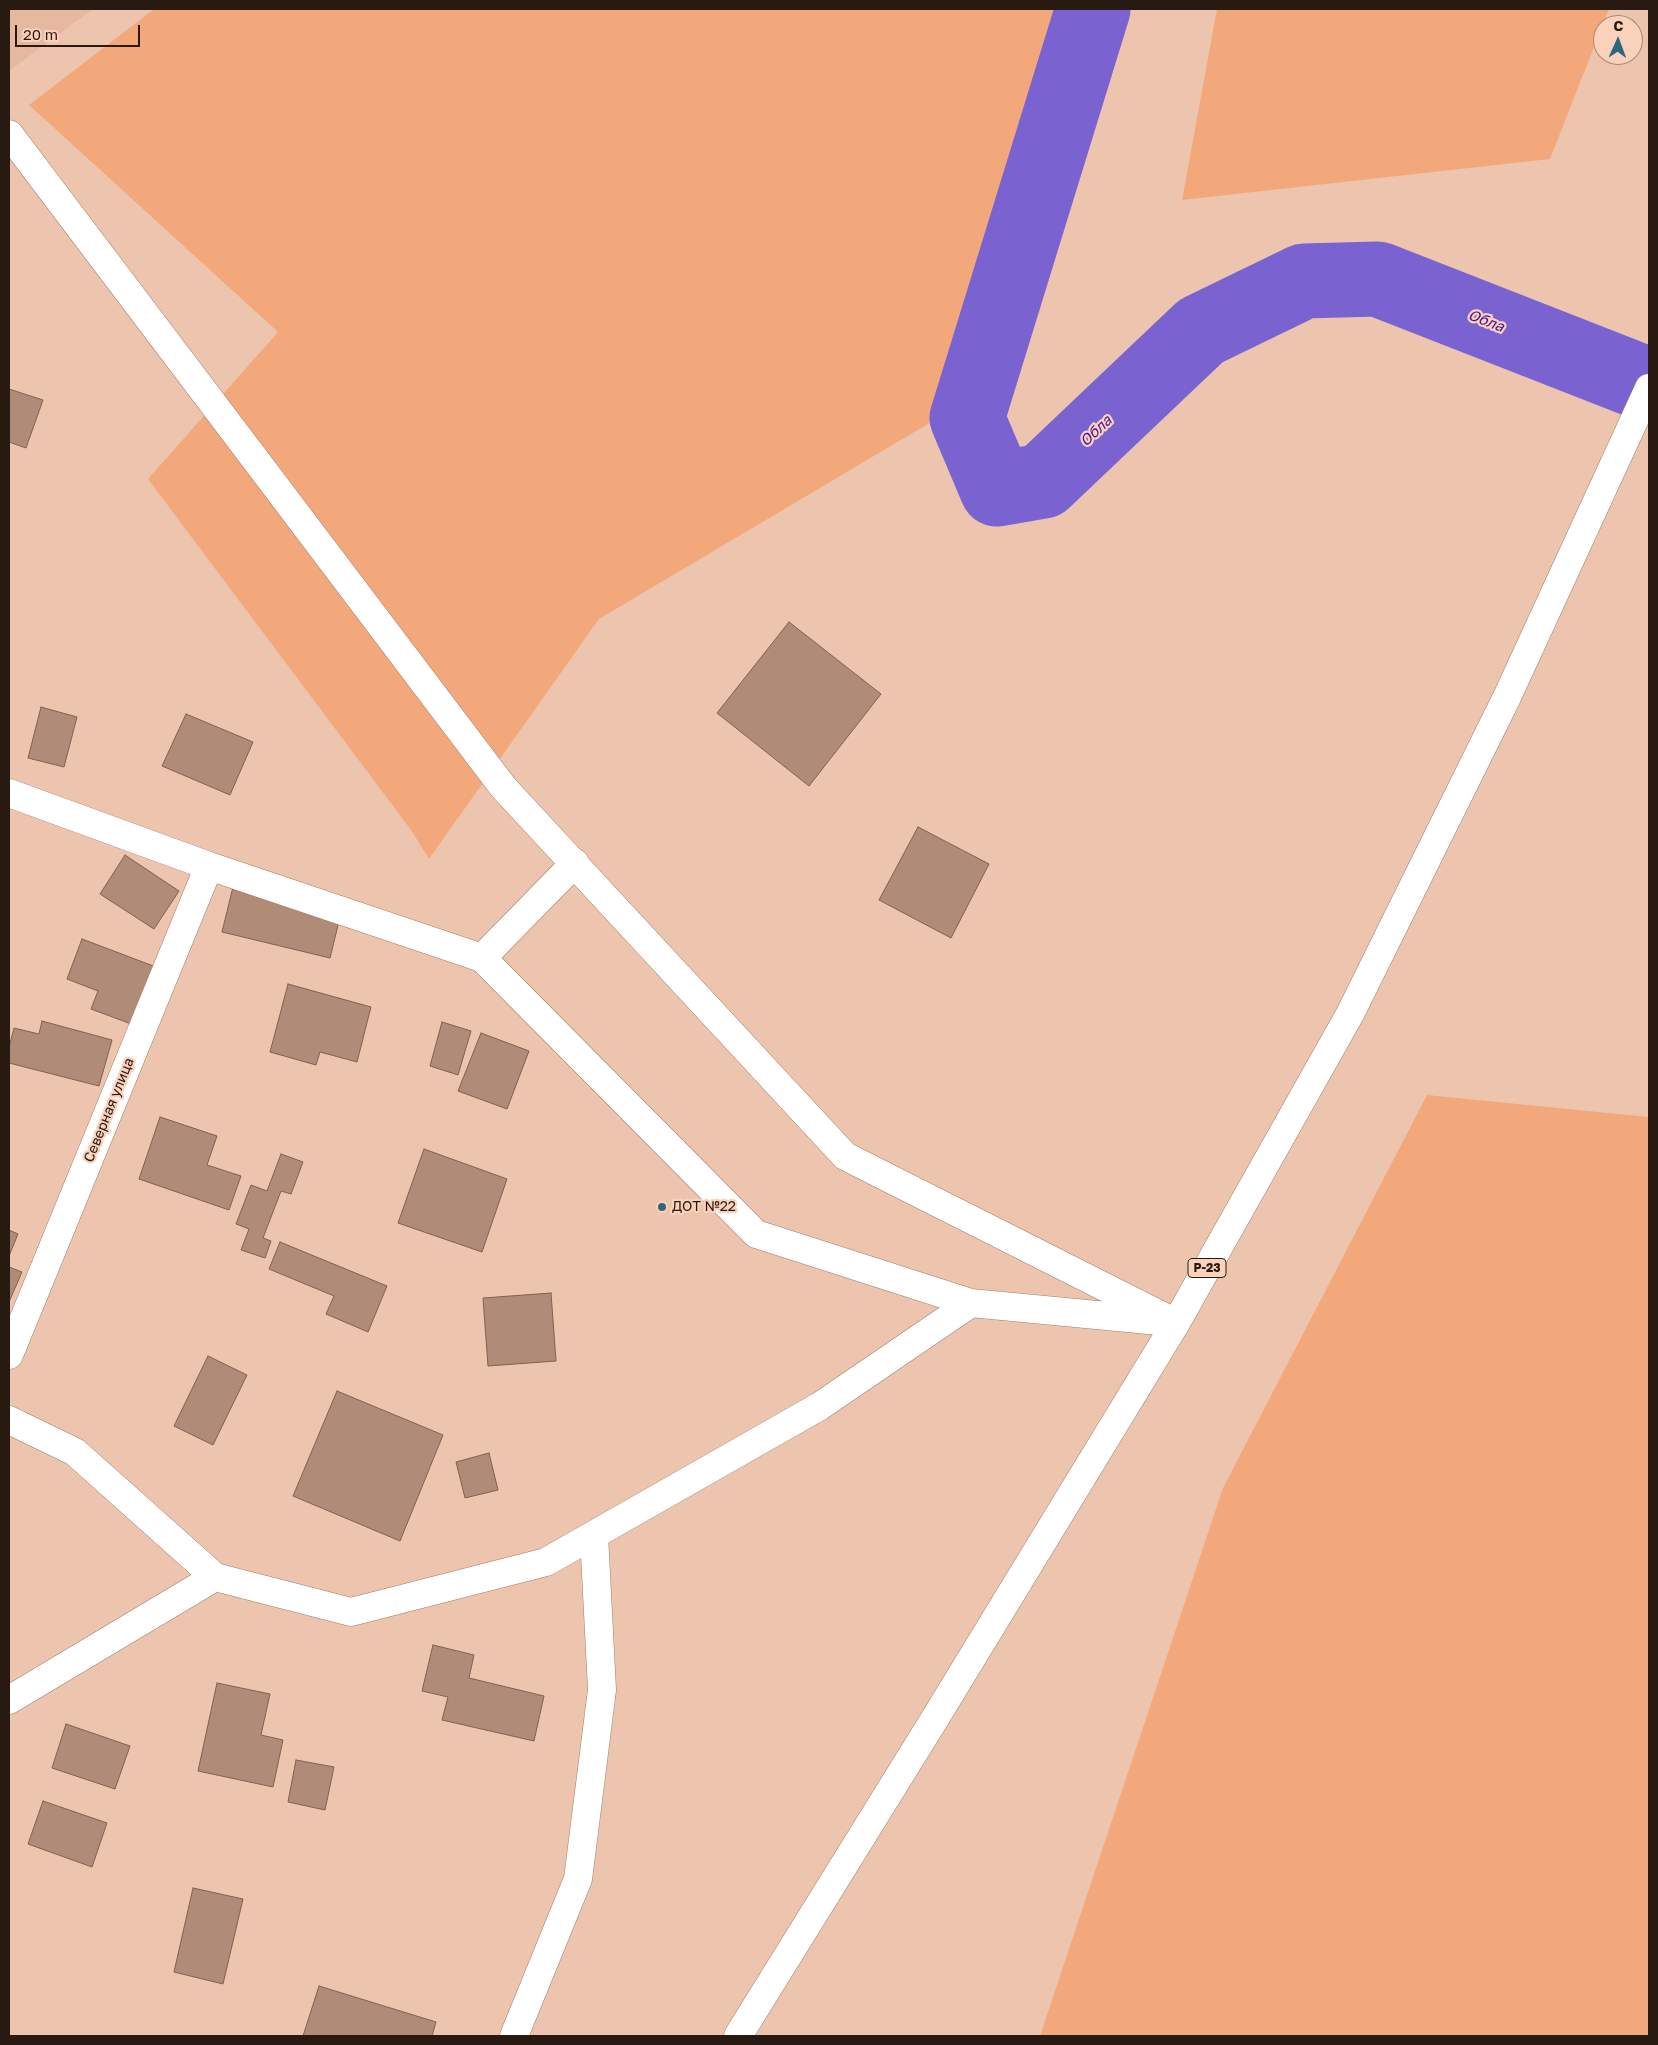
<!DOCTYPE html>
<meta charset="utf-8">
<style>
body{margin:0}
#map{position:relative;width:1658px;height:2045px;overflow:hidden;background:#edc5af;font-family:"Golos Text",sans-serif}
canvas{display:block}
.frame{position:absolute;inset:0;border:10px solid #281a11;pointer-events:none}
.north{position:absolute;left:1593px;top:15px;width:50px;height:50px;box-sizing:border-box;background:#fad2bc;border:1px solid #a68878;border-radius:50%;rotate:2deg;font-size:14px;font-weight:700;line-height:20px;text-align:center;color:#281a11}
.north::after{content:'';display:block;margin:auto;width:18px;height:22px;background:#2e6680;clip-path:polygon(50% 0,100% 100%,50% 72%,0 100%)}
.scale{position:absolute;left:15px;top:25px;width:125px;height:22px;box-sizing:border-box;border:2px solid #281a11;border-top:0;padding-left:6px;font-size:15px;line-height:18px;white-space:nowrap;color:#281a11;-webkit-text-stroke:4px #fad2bc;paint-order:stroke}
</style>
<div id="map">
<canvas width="1658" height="2045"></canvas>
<div class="frame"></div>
<div class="north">С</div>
<div class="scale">20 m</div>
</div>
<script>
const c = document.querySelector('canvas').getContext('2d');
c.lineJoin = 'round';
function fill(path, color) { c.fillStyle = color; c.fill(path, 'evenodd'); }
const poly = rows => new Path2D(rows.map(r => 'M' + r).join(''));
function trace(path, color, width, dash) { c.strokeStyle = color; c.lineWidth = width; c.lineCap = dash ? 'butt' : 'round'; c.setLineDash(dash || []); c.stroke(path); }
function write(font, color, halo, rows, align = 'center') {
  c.font = font + ' "Golos Text",sans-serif'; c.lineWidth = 4.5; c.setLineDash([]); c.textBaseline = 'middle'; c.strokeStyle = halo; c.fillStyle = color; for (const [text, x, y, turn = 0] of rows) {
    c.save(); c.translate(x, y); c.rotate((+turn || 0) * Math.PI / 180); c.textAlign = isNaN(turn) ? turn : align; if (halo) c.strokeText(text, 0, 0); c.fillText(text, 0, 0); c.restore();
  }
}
const built = poly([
 [9,9,93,9,9,71]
]);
const green = poly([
 [154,9,1072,9,948,412,599,619,429,859,411,830,148,479,278,332,29,105],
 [1217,9,1609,9,1550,159,1182,200],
 [1427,1095,1649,1117,1649,2036,1040,2036,1223,1488]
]);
const river = poly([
 [1093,9,967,418,997,489,1043,481,1201,331,1304,281,1378,279,1649,385]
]);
const building = poly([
 [9,389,43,400,26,448,9,442,9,389],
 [789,622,881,694,809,786,717,713,789,622],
 [41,707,77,717,64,767,28,758,41,707],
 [186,714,253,742,230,795,162,766,186,714],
 [918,827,989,864,951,938,879,900,918,827],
 [125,855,179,891,154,929,100,894,125,855],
 [233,887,341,913,330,958,222,932,233,887],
 [82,939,156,967,134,1025,91,1009,98,991,67,979,82,939],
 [288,984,371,1007,357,1062,320,1052,316,1065,270,1052,288,984],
 [42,1021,112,1040,99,1086,9,1063,9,1047,14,1028,39,1034,42,1021],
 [442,1022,471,1031,458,1075,430,1066,442,1022],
 [481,1033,529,1051,507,1109,458,1091,481,1033],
 [160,1117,217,1136,207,1165,241,1176,229,1210,139,1179,160,1117],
 [424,1149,507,1179,482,1252,398,1223,424,1149],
 [281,1154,303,1162,291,1194,281,1191,263,1238,271,1241,265,1258,241,1250,249,1229,236,1224,251,1185,267,1191,281,1154],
 [9,1230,18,1234,9,1256,9,1230],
 [280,1242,387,1286,368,1332,326,1314,334,1296,269,1269,280,1242],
 [9,1267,22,1272,9,1302,9,1267],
 [551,1293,556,1361,488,1366,483,1298,551,1293],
 [208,1356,247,1375,213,1445,174,1426,208,1356],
 [337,1391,443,1435,400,1541,293,1496,337,1391],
 [489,1453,498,1490,465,1498,456,1462,489,1453],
 [433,1645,474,1655,469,1678,544,1696,534,1741,442,1720,448,1697,422,1691,433,1645],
 [217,1683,270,1694,261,1735,283,1740,273,1787,198,1771,217,1683],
 [66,1724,130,1746,115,1789,52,1768,66,1724],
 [296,1760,334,1767,325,1810,288,1802,296,1760],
 [43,1801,107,1823,92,1867,28,1844,43,1801],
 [193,1888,243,1899,223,1984,174,1972,193,1888],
 [319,1986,436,2022,432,2036,303,2036,319,1986]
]);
const minor = poly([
 [9,134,503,787,845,1156,1176,1323],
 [9,793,209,866,482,958,756,1234,971,1303],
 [482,958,575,863],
 [9,1355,209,866],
 [9,1420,75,1452,215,1577,351,1612,546,1562,820,1406,971,1303,1159,1321],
 [9,1700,215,1577],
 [514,2036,578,1879,602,1690,594,1535]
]);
const major = poly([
 [738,2036,934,1720,1176,1323,1350,1014,1507,697,1649,388]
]);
const markers = [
 [662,1207,5,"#2e6680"]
];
const shields = [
 [1207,1268,38]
];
const shieldNames = [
 ["Р-23",1207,1268]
];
const streetNames = [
 ["Северная улица",109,1110,-68]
];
const poiNames = [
 ["ДОТ №22",672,1207]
];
const waterNames = [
 ["Обла",1486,321,21],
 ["Обла",1096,431,-43]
];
fill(built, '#e6b89f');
fill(green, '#f3a87c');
trace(river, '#7b62d1', 75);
fill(building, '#b08b77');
trace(building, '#82604c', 1);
trace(minor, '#a17d68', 29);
trace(major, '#a17d68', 29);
trace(minor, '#fff', 28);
trace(major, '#fff', 28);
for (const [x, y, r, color] of markers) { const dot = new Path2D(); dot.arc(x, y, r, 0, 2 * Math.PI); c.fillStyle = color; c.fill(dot); trace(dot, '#fad2bc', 2); }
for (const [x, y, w] of shields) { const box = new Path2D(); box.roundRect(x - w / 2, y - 9.5, w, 19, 4); c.fillStyle = '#fad2bc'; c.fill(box); trace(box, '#281a11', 1); }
write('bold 12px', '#281a11', null, shieldNames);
write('14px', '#281a11', '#fad2bc', streetNames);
write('14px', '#281a11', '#fad2bc', poiNames, 'left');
write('italic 15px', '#48129c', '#fad2bc', waterNames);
</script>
